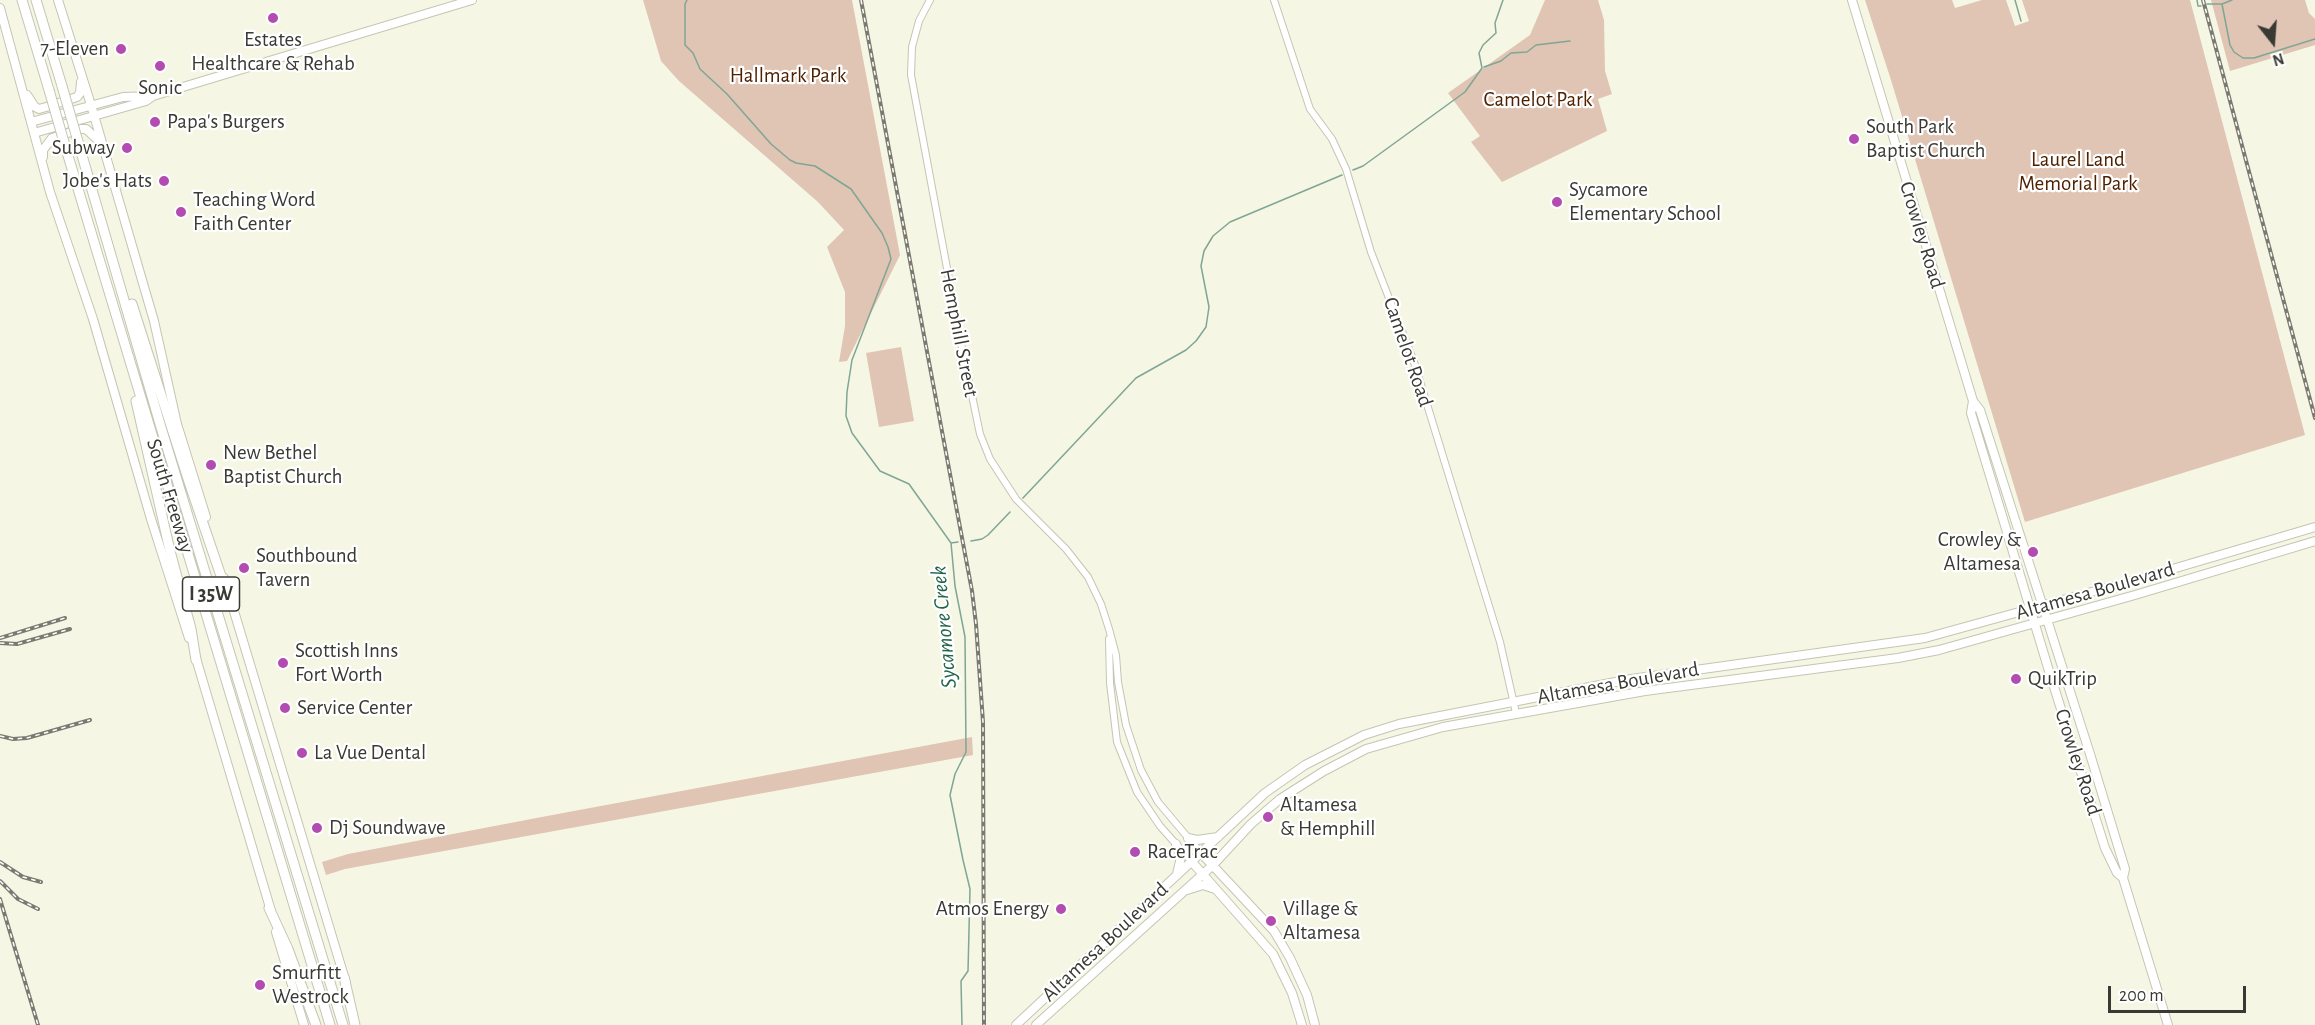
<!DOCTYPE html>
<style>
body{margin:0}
#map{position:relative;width:2315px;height:1025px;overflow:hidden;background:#f6f6e4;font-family:"Alegreya Sans",sans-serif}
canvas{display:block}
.north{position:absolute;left:2243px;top:12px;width:60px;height:60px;-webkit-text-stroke:4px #fff;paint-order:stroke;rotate:163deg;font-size:16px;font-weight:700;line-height:24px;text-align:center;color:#393a33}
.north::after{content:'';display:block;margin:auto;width:21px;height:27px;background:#393a33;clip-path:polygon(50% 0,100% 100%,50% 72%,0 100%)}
.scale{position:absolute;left:2108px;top:986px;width:138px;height:27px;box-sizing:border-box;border:3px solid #393a33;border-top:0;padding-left:8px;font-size:18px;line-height:21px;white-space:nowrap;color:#393a33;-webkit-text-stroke:4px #fff;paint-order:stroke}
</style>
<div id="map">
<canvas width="2315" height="1025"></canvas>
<div class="north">N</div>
<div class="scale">200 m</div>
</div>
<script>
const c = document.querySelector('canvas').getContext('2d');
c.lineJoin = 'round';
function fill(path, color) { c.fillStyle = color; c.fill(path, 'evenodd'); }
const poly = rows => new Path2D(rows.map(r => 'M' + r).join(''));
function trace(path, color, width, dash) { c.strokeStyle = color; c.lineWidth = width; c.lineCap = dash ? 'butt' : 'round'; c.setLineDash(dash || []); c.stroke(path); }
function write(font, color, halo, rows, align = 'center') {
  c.font = font + ' "Alegreya Sans",sans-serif'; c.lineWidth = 4.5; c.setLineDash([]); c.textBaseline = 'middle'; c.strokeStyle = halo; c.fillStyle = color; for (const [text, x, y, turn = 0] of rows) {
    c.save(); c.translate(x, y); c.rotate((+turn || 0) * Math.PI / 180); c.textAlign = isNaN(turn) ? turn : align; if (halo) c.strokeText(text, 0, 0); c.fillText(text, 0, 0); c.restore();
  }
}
const green = poly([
 [643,0,852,0,900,255,847,361,839,362,845,326,845,292,827,247,844,230,818,202,679,81,661,61],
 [1545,0,1598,0,1604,20,1605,71,1612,94,1598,99,1607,131,1502,182,1471,142,1480,136,1448,93,1530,35],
 [1865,0,1952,0,1955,8,1982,0,2006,0,2015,26,2029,21,2022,0,2190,0,2305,435,2025,522,1891,80],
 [2211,0,2305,0,2309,13,2315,19,2315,45,2230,71],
 [901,347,914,421,879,427,866,353],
 [972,737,973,755,345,869,326,875,322,862,348,854,547,816]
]);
const stream = poly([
 [687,0,685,4,685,45,693,53,700,69,727,94,771,144,790,160,796,163,815,166,851,189,882,233,888,247,891,259,852,360,847,392,846,416,852,433,880,471,909,484,951,543,955,586,965,637,966,752,955,774,950,795,963,860,970,889,968,971,961,981,962,1025],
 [2015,0,2021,21],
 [2197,0,2198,6,2201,6],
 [2207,4,2222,4,2232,0],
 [2222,4,2230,45,2234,52,2243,58,2254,58,2315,39],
 [1484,67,1501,61,1511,53,1527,52,1536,45,1570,41],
 [1353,170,1363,166,1465,92,1482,68,1479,53,1483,45,1496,33,1495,23,1503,0],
 [1023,498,1136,378,1186,350,1196,341,1206,327,1209,307,1201,266,1204,251,1213,236,1230,222,1342,175],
 [971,541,982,539,988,535,1010,512],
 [951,543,958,542]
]);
const minor = poly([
 [930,0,919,21,912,47,911,75,960,338,980,434,990,459,1016,499,1066,549,1088,577,1101,604,1109,629,1116,655,1118,682,1126,725,1141,770,1158,802,1201,853],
 [1274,0,1310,109,1332,139,1346,169,1371,252,1414,362,1500,642,1516,713],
 [1109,639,1110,683,1117,742,1137,792,1160,826,1192,862]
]);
const major = poly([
 [58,0,91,105,154,321,177,424,206,517],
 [1852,0,1973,401,1971,413,2049,671,2105,848,2117,873,2123,878],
 [0,8,50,192,93,319,151,519,189,638],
 [27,95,35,107,39,109,46,107,77,97,80,93,81,82],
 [31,122,123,97,153,96],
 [34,133,146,101,153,96,472,0],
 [43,157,43,150,52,138,81,129,86,129,99,141],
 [1973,401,1980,410,2090,754,2125,869,2123,878,2168,1025],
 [224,578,346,983],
 [195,655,271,911],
 [1188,838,1197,840,1218,837],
 [1176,844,1181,857,1177,874],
 [1201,853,1274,931,1290,958,1307,995,1315,1025],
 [1192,862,1273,954,1292,993,1302,1025],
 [1187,890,1203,885,1215,889],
 [276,932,304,1025],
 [1016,1025,1265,793,1305,765,1364,735,1399,724,1631,679,1925,638,2135,580,2315,527],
 [1036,1025,1213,865,1251,824,1280,799,1324,771,1366,749,1443,727,1645,691,1898,658,1939,650,2135,595,2315,541]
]);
const highway = poly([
 [22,0,49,90],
 [36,0,62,86],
 [79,145,160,424,343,1025],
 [66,149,330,1025],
 [132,304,189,482,222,579,225,583],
 [136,401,170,551,191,629,196,660],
 [269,908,288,949,316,1025],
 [344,977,355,1025]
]);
const rail = poly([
 [861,0,972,591,976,624,983,722,984,1025],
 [2203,0,2315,418],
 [0,638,65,618],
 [0,643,17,644,70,629],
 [0,736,13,739,27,738,90,720],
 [0,862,23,877,41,882],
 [0,881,18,899,38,909],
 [0,899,38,1025]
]);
const highwayBridge = poly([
 [62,86,79,145],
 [49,90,66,149]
]);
const markers = [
 [273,18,6,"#b24cb0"],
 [121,49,6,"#b24cb0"],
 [160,66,6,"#b24cb0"],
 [155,122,6,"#b24cb0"],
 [1854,139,6,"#b24cb0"],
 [127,148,6,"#b24cb0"],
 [164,181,6,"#b24cb0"],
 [1557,202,6,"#b24cb0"],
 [181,212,6,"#b24cb0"],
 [211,465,6,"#b24cb0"],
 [2033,552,6,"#b24cb0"],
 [244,568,6,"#b24cb0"],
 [283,663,6,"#b24cb0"],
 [2016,679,6,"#b24cb0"],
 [285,708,6,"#b24cb0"],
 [302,753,6,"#b24cb0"],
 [1268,817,6,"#b24cb0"],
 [317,828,6,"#b24cb0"],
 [1135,852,6,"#b24cb0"],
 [1061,909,6,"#b24cb0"],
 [1271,921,6,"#b24cb0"],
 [260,985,6,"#b24cb0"]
];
const shields = [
 [211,594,57]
];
const shieldNames = [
 ["I 35W",211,594]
];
const poiNames = [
 ["Estates",273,40,"center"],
 ["Healthcare & Rehab",273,64,"center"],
 ["7-Eleven",109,49,"right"],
 ["Sonic",160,88,"center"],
 ["Papa's Burgers",167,122],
 ["South Park",1866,127],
 ["Baptist Church",1866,151],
 ["Subway",115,148,"right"],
 ["Jobe's Hats",152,181,"right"],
 ["Sycamore",1569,190],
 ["Elementary School",1569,214],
 ["Teaching Word",193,200],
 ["Faith Center",193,224],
 ["New Bethel",223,453],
 ["Baptist Church",223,477],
 ["Crowley &",2021,540,"right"],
 ["Altamesa",2021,564,"right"],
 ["Southbound",256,556],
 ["Tavern",256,580],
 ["Scottish Inns",295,651],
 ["Fort Worth",295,675],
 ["QuikTrip",2028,679],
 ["Service Center",297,708],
 ["La Vue Dental",314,753],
 ["Altamesa",1280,805],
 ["& Hemphill",1280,829],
 ["Dj Soundwave",329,828],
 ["RaceTrac",1147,852],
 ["Atmos Energy",1049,909,"right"],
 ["Village &",1283,909],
 ["Altamesa",1283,933],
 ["Smurfitt",272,973],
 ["Westrock",272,997]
];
const parkNames = [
 ["Hallmark Park",788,76],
 ["Camelot Park",1538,100],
 ["Laurel Land",2078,160],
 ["Memorial Park",2078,184]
];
const streetNames = [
 ["Crowley Road",1922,235,73],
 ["Hemphill Street",959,333,79],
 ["Camelot Road",1408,352,71],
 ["South Freeway",170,496,73],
 ["Altamesa Boulevard",2095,591,-16],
 ["Altamesa Boulevard",1618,683,-10],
 ["Crowley Road",2078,762,72],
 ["Altamesa Boulevard",1105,942,-43]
];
const waterNames = [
 ["Sycamore Creek",944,627,-95]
];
fill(green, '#e0c4b4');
trace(stream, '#7fa694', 1.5);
trace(minor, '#c5c5b4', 8);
trace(major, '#c5c5b4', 10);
trace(highway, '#c5c5b4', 11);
trace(minor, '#fff', 6);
trace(major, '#fff', 8);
trace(highway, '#fff', 9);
trace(rail, '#7a7a70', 4);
trace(rail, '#fff', 1.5, [4.5]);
trace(highwayBridge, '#c5c5b4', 11, []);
trace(highwayBridge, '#fff', 9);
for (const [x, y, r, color] of markers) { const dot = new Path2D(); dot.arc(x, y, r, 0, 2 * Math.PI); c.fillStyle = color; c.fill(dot); trace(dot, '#fff', 2); }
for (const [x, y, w] of shields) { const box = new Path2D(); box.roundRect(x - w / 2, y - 17, w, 34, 4.5); c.fillStyle = '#fff'; c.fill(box); trace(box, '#393a33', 1.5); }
write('bold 20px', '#393a33', null, shieldNames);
write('21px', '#393a33', '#fff', poiNames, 'left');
write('21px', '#4e2100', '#fff', parkNames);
write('21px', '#393a33', '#fff', streetNames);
write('italic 22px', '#21654a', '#fff', waterNames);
</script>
